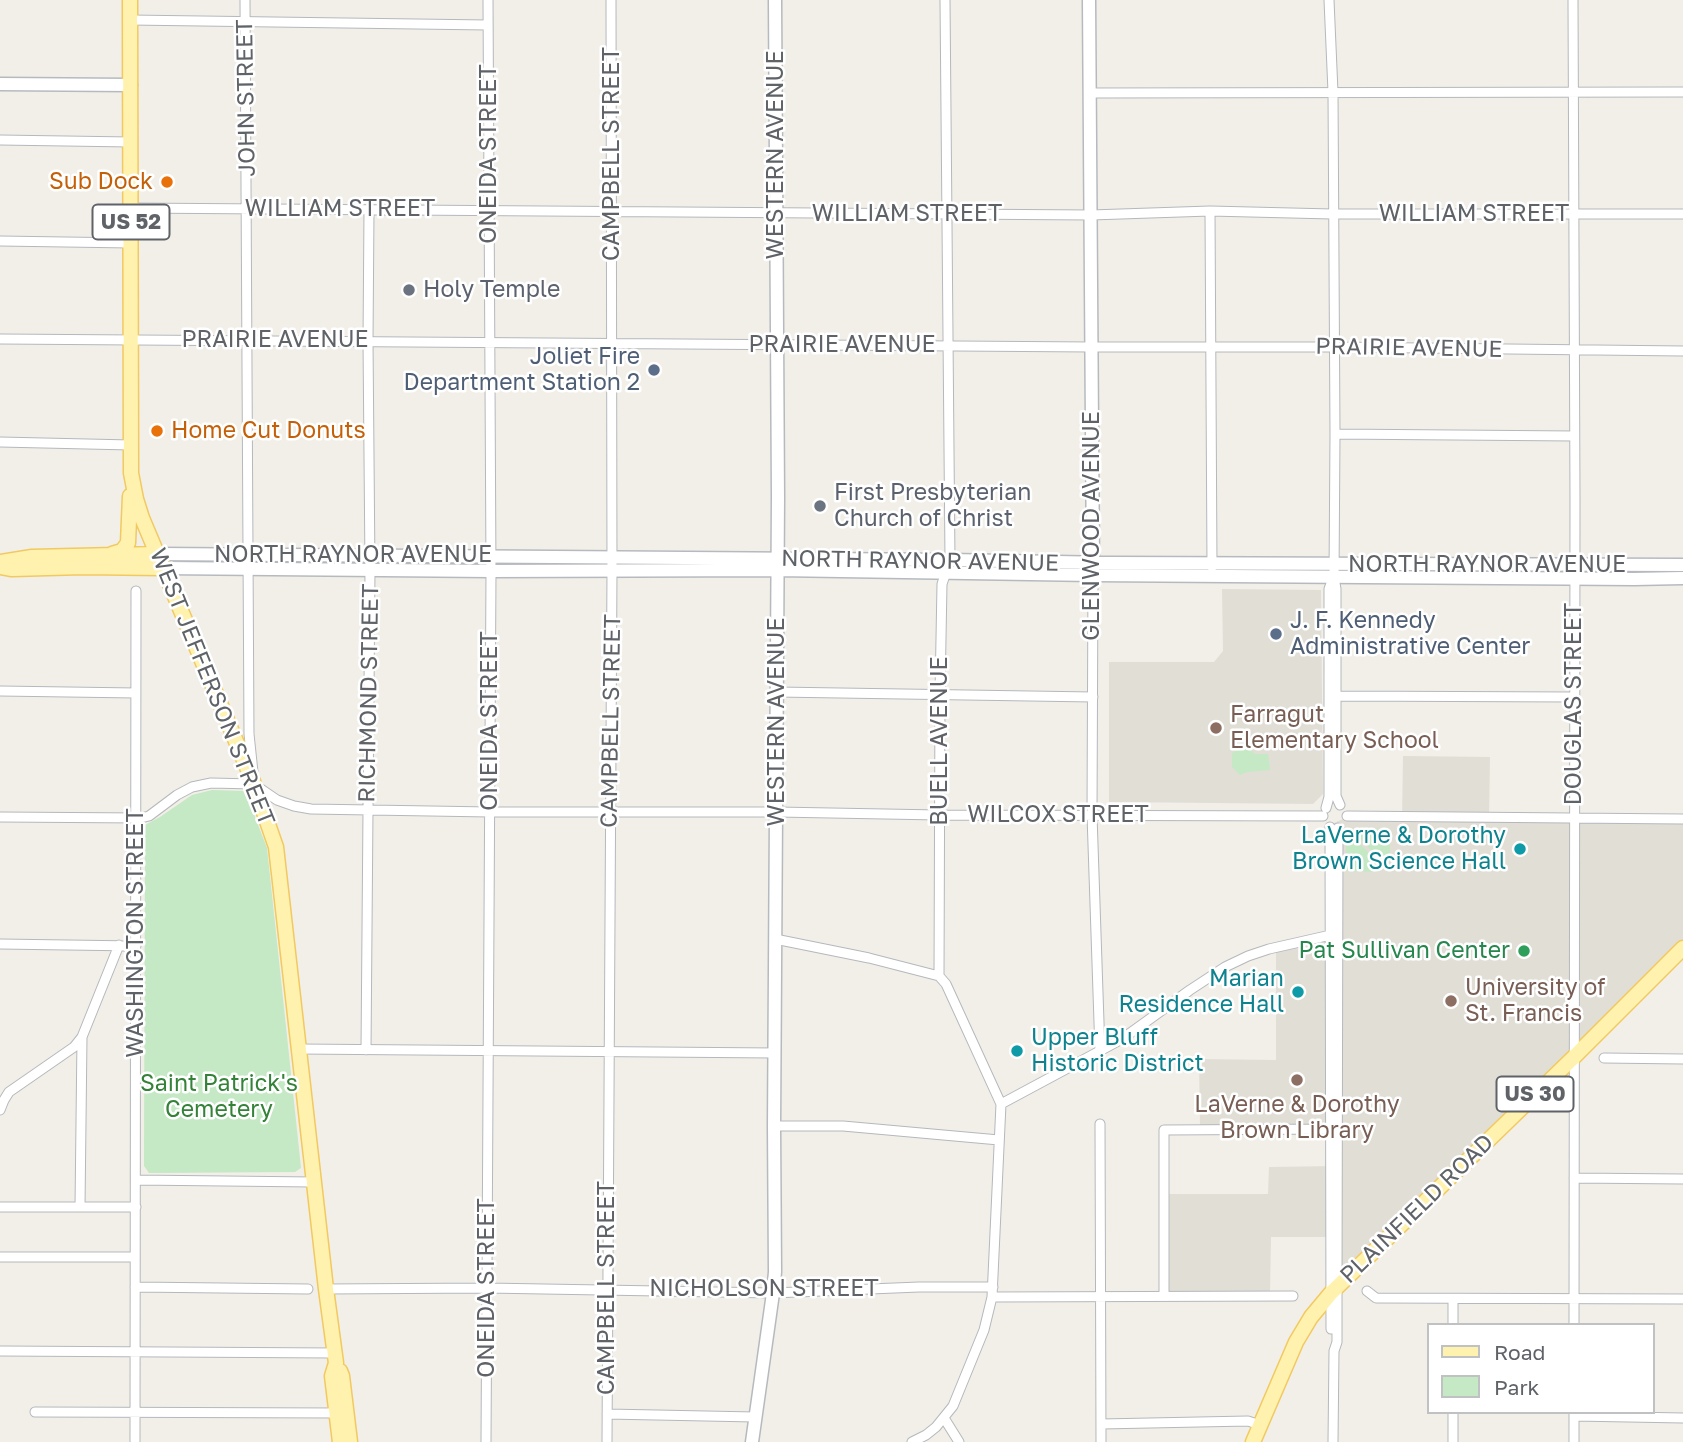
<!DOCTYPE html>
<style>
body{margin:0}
#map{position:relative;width:1683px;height:1442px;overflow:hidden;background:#f1efe8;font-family:"Golos Text",sans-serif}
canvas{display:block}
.legend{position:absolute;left:1427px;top:1323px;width:228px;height:91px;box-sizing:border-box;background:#fff;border:2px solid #bfc1c3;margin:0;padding:9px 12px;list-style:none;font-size:21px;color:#5f6368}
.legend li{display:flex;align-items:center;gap:14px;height:35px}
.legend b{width:35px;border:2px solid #bfc1c3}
</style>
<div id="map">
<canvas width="1683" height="1442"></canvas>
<ul class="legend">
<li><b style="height:9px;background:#fff2af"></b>Road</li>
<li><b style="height:19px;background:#c5e8c5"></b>Park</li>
</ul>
</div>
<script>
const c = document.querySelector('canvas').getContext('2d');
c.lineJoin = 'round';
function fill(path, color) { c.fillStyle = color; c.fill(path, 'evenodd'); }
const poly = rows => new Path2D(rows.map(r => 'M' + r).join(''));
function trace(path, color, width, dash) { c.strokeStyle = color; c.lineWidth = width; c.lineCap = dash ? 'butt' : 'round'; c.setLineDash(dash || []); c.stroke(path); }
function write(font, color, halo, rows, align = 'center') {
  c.font = font + ' "Golos Text",sans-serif'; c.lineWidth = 5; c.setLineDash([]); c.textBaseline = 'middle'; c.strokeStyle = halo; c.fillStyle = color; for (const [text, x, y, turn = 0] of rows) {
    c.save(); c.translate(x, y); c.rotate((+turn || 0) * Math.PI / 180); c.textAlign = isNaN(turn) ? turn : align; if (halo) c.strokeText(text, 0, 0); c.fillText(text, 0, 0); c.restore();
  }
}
const education = poly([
 [1222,589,1321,590,1323,794,1313,804,1109,802,1109,662,1214,662,1223,651],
 [1403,756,1490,757,1489,819,1683,820,1683,944,1339,1282,1339,1237,1271,1237,1270,1294,1165,1295,1166,1194,1268,1194,1269,1167,1338,1166,1338,1129,1200,1128,1199,1059,1276,1060,1276,949,1333,937,1334,823,1343,819,1402,819]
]);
const green = poly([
 [1249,748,1255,754,1268,754,1270,770,1247,772,1240,775,1232,767,1232,754,1234,751],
 [212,790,245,791,267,848,301,1168,295,1172,149,1173,144,1166,145,825,160,817,192,795],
 [1355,828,1390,829,1390,861,1387,858,1379,858,1355,834],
 [1346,836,1352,836,1377,861,1376,866,1378,872,1346,871]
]);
const street = poly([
 [245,0,249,734,253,772],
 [1329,0,1333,92,1335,434,1334,577,1336,589,1336,796,1340,805],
 [1573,0,1575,499,1574,1325],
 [130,20,488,25],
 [1090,93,1683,92],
 [0,140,131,142],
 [131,208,1091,215,1210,211,1332,214,1683,214],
 [1210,211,1212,567],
 [0,241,131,243],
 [0,339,1092,347,1334,347,1683,351],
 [1335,434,1574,436],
 [0,442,131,445],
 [1093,575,1092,815,1100,1052],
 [0,691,136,693],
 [777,692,1093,697],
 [1336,696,1574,697],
 [255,785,277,800,294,806,311,809,490,812,777,812,939,815,1323,816],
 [1326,808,1329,797,1329,589,1333,578],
 [1347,816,1683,819],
 [0,817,141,818,149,816,177,795,192,787,211,783,254,784],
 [1330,827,1331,1329],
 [775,939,869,958,939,976],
 [0,944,136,946],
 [299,1049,775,1053],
 [366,1050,370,570,368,341,369,210],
 [1604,1058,1683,1059],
 [1001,1104,1122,1039,1190,990,1225,967,1248,956,1269,949,1335,934],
 [0,1110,4,1100,9,1092,74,1047,82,1037,119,945],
 [1100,1124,1101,1442],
 [774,1126,843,1126,999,1140],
 [1574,1178,1683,1179],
 [136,1180,314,1182],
 [0,1207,136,1207],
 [80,1207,82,1037],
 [0,1257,135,1257],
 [135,1287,308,1289],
 [326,1289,487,1288,773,1293,919,1287,993,1287],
 [1367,1291,1376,1298,1683,1299],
 [1164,1296,1164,1130,1335,1129],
 [992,1297,1293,1296],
 [1453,1299,1453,1325],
 [0,1351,335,1353],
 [35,1412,341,1413],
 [1453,1412,1453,1442],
 [1574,1412,1574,1442],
 [607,1414,755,1417],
 [1574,1416,1683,1418],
 [944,1418,959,1442],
 [1101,1424,1248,1421,1260,1425],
 [135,1442,136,591],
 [486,1442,491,571,488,0],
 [607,1442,612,570,611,0],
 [912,1442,926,1435,936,1427,953,1406,984,1330,992,1297,1001,1104,946,984,939,976,940,693,942,584,950,560,945,0],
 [1333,1442,1334,1351,1337,1342,1337,1286,1338,828]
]);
const secondary = poly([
 [1089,0,1093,570],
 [0,84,131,85],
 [157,554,950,560,1110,563,1683,565],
 [163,568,491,571,778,570,1093,575,1634,579,1683,578],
 [752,1442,773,1293,775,1272,774,1126,778,497,775,0]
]);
const primary = poly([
 [130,0,131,473,136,499,142,518,254,784,276,847,326,1289,336,1363,332,1376,340,1442],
 [112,554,122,551,128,543,130,496],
 [0,562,32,557,157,554],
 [0,567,12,569,83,567,163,568],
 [340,1371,342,1376,350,1442],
 [1253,1442,1296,1342,1311,1317,1331,1293,1574,1057,1683,948]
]);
const markers = [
 [167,182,7,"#e8710a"],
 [409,290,7,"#6b7280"],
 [654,370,7,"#5c6f8a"],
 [157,431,7,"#e8710a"],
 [820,506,7,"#6b7280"],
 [1276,634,7,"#5c6f8a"],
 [1216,728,7,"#8d6e63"],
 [1520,849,7,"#0f9aa8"],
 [1524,951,7,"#2e9e5b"],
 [1298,992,7,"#0f9aa8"],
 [1451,1001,7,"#8d6e63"],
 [1017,1051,7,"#0f9aa8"],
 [1297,1080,7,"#8d6e63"]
];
const shields = [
 [131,222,77],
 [1535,1094,77]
];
const shieldNames = [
 ["US 52",131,222],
 ["US 30",1535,1094]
];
const streetNames = [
 ["JOHN STREET",246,98,-91],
 ["ONEIDA STREET",489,154,-90],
 ["CAMPBELL STREET",612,154,-90],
 ["WESTERN AVENUE",776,155,-90],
 ["WILLIAM STREET",340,209],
 ["WILLIAM STREET",907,214],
 ["WILLIAM STREET",1474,214],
 ["PRAIRIE AVENUE",275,340],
 ["PRAIRIE AVENUE",842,345],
 ["PRAIRIE AVENUE",1409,348,1],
 ["GLENWOOD AVENUE",1092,526,-90],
 ["NORTH RAYNOR AVENUE",353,555],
 ["NORTH RAYNOR AVENUE",920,561,1],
 ["NORTH RAYNOR AVENUE",1487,565],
 ["WEST JEFFERSON STREET",212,687,68],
 ["RICHMOND STREET",369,693,-89],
 ["DOUGLAS STREET",1574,704,-90],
 ["ONEIDA STREET",490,721,-90],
 ["CAMPBELL STREET",611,721,-89],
 ["WESTERN AVENUE",777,722,-90],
 ["BUELL AVENUE",940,741,-90],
 ["WILCOX STREET",1058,815],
 ["WASHINGTON STREET",136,933,-90],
 ["PLAINFIELD ROAD",1417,1209,-44],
 ["ONEIDA STREET",487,1288,-90],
 ["CAMPBELL STREET",607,1288,-90],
 ["NICHOLSON STREET",764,1289]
];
const foodNames = [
 ["Sub Dock",153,182],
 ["Home Cut Donuts",171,431,"left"]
];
const worshipNames = [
 ["Holy Temple",423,290],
 ["First Presbyterian",834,493],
 ["Church of Christ",834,519]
];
const serviceNames = [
 ["Joliet Fire",640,357],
 ["Department Station 2",640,383],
 ["J. F. Kennedy",1290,621,"left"],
 ["Administrative Center",1290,647,"left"]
];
const educationNames = [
 ["Farragut",1230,715],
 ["Elementary School",1230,741],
 ["University of",1465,988],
 ["St. Francis",1465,1014],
 ["LaVerne & Dorothy",1297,1105,"center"],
 ["Brown Library",1297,1131,"center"]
];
const cultureNames = [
 ["LaVerne & Dorothy",1506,836],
 ["Brown Science Hall",1506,862],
 ["Marian",1284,979],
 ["Residence Hall",1284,1005],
 ["Upper Bluff",1031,1038,"left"],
 ["Historic District",1031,1064,"left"]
];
const leisureNames = [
 ["Pat Sullivan Center",1510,951]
];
const parkNames = [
 ["Saint Patrick's",219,1084],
 ["Cemetery",219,1110]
];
fill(education, '#e1ded6');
fill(green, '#c5e8c5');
trace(street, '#b5b8bc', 11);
trace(secondary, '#b6babf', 15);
trace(primary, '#f2c960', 17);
trace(street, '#fff', 9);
trace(secondary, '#fff', 12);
trace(primary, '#fff2af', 14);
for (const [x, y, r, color] of markers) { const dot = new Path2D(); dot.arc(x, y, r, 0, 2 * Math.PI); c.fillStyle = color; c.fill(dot); trace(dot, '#fff', 2.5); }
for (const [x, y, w] of shields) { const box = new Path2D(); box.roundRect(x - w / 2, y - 17.5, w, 35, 5); c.fillStyle = '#fff'; c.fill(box); trace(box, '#5f6368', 2); }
write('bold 21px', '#5f6368', null, shieldNames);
write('23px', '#5f6368', '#fff', streetNames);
write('23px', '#c56008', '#fff', foodNames, 'right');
write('23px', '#5b616d', '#fff', worshipNames, 'left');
write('23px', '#4e5e75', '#fff', serviceNames, 'right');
write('23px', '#785e54', '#fff', educationNames, 'left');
write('23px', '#0d838f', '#fff', cultureNames, 'right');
write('23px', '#27864d', '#fff', leisureNames, 'right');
write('23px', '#348238', '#fff', parkNames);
</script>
